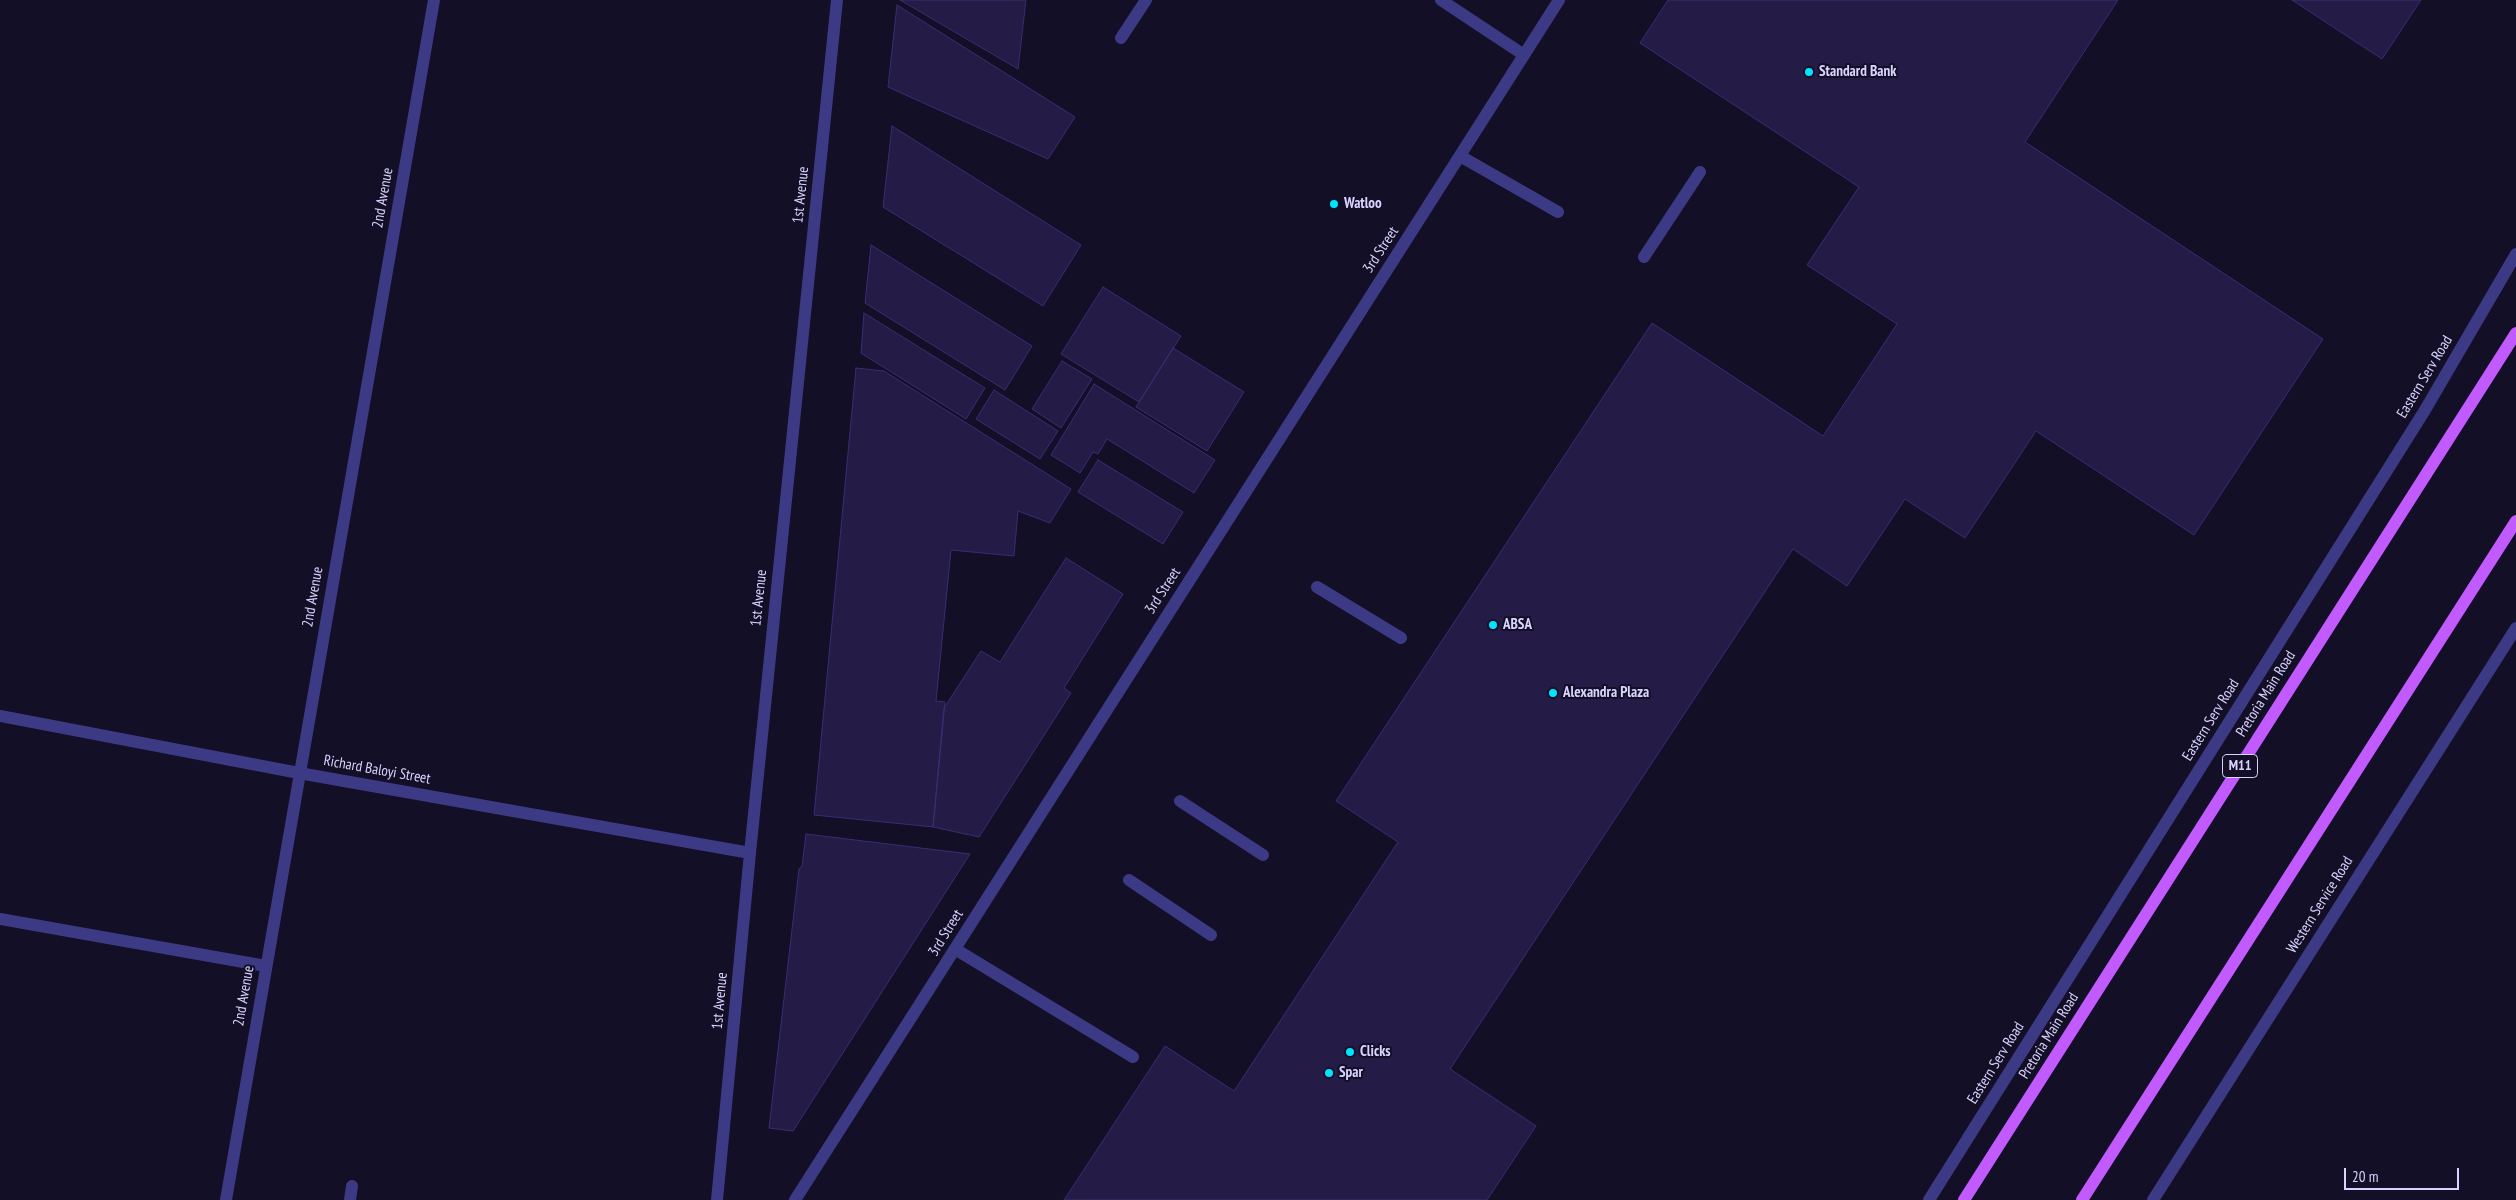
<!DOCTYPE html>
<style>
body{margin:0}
#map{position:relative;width:2516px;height:1200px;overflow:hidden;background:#130f26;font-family:"PT Sans Narrow",sans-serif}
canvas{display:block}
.scale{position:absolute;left:2344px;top:1168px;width:115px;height:22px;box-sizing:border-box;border:2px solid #d9d4ff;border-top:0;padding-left:6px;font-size:15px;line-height:18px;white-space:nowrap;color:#d9d4ff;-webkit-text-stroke:4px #130f26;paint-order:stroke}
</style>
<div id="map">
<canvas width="2516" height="1200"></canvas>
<div class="scale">20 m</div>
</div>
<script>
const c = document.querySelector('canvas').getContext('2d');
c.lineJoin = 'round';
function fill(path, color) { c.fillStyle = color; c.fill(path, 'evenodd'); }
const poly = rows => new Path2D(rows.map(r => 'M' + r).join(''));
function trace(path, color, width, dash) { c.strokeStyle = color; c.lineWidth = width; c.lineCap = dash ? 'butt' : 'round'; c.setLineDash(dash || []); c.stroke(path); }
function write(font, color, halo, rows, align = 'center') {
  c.font = font + ' "PT Sans Narrow",sans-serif'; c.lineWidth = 4; c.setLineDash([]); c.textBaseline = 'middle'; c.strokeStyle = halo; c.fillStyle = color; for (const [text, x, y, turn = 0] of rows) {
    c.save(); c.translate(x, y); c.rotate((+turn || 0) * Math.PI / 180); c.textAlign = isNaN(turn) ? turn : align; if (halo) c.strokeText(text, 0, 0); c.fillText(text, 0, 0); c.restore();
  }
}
const building = poly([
 [900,0,1026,0,1018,69,900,0],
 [1668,0,2118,0,2025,142,2323,339,2194,535,2036,431,1965,538,1905,499,1847,586,1793,549,1450,1069,1536,1126,1487,1200,1064,1200,1165,1046,1234,1091,1398,842,1336,801,1652,323,1823,436,1897,324,1807,265,1859,187,1640,43,1668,0],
 [2292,0,2421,0,2382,59,2292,0],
 [897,5,1075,117,1048,159,888,87,897,5],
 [892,126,1081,245,1043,306,883,207,892,126],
 [871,245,1032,346,1005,390,865,303,871,245],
 [1103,287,1181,336,1139,402,1061,354,1103,287],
 [864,313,985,388,966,419,861,353,864,313],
 [1173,348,1244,392,1207,451,1136,407,1173,348],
 [1062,361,1092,379,1061,428,1032,409,1062,361],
 [856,368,884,371,1071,489,1050,523,1018,511,1014,556,951,550,936,701,945,702,933,827,814,815,856,368],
 [1094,384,1215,460,1194,493,1107,439,1098,454,1093,452,1080,473,1051,455,1094,384],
 [994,390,1058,431,1040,459,976,419,994,390],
 [1098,460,1183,512,1163,544,1078,492,1098,460],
 [1066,558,1123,594,1064,688,1071,693,979,837,933,827,944,708,981,651,1000,662,1066,558],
 [806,834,970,854,793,1131,769,1128,799,869,802,866,806,834]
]);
const lane = poly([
 [1441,0,1524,55],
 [1121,38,1146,0],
 [1460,156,1558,212],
 [1644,257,1700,172],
 [1317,587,1401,638],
 [1180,801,1263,855],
 [1129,880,1211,935],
 [0,919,266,966],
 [955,949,1133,1057],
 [350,1200,352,1186],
 [1929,1200,2425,410,2516,254],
 [2153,1200,2516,628]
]);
const street = poly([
 [0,716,299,773,750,853],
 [226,1200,434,0],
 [717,1200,750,853,837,0],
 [795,1200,1559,0]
]);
const primary = poly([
 [1964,1200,2516,333],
 [2082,1200,2516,521]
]);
const markers = [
 [1809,72,5,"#00e5ff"],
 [1334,204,5,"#00e5ff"],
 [1493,625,5,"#00e5ff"],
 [1553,693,5,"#00e5ff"],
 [1350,1052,5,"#00e5ff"],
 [1329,1073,5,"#00e5ff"]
];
const shields = [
 [2240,766,35]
];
const shieldNames = [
 ["M11",2240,766]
];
const poiNames = [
 ["Standard Bank",1819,72],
 ["Watloo",1344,204],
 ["ABSA",1503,625],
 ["Alexandra Plaza",1563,693],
 ["Clicks",1360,1052],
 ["Spar",1339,1073]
];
const streetNames = [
 ["1st Avenue",801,195,-84],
 ["2nd Avenue",383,198,-80],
 ["3rd Street",1381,250,-57],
 ["Eastern Serv Road",2425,377,-59],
 ["3rd Street",1163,591,-57],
 ["2nd Avenue",313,597,-80],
 ["1st Avenue",759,598,-84],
 ["Pretoria Main Road",2266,694,-58],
 ["Eastern Serv Road",2211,720,-58],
 ["Richard Baloyi Street",377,770,10],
 ["Western Service Road",2320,905,-58],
 ["3rd Street",946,933,-58],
 ["2nd Avenue",244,996,-80],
 ["1st Avenue",720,1001,-85],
 ["Pretoria Main Road",2049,1036,-58],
 ["Eastern Serv Road",1996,1063,-58]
];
fill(building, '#241b47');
trace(building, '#3b2d73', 1);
trace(lane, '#3d3a85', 12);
trace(street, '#3d3a85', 12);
trace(primary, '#c25bff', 12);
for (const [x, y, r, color] of markers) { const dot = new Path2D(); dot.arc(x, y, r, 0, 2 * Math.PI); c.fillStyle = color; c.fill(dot); trace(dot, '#130f26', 2); }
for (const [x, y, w] of shields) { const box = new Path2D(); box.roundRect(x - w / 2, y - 11.5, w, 23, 4); c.fillStyle = '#130f26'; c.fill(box); trace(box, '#d9d4ff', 1); }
write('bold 14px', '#d9d4ff', null, shieldNames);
write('bold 15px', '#d9d4ff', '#130f26', poiNames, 'left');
write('15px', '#d9d4ff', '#130f26', streetNames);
</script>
